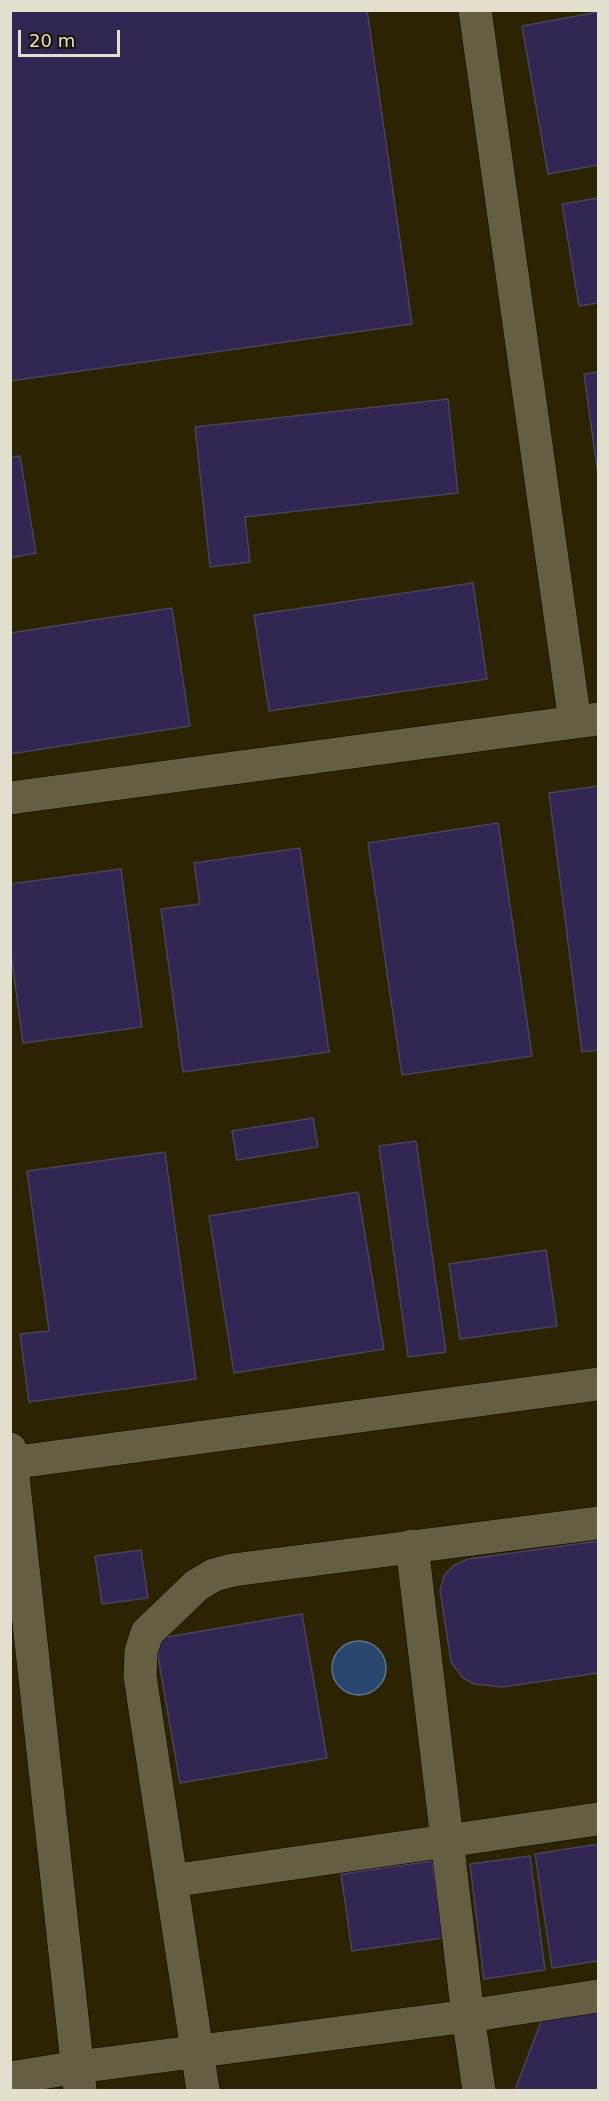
<!DOCTYPE html>
<style>
body{margin:0}
#map{position:relative;width:609px;height:2101px;overflow:hidden;background:#221c03;font-family:"DejaVu Sans",sans-serif}
canvas{display:block}
.frame{position:absolute;inset:0;border:12px solid #e2dfcf;pointer-events:none}
.scale{position:absolute;left:18px;top:30px;width:102px;height:27px;box-sizing:border-box;border:3px solid #e2dfcf;border-top:0;padding-left:8px;font-size:18px;line-height:21px;white-space:nowrap;color:#e2dfcf;-webkit-text-stroke:4px #191300;paint-order:stroke}
</style>
<div id="map">
<canvas width="609" height="2101"></canvas>
<div class="frame"></div>
<div class="scale">20 m</div>
</div>
<script>
const c = document.querySelector('canvas').getContext('2d');
c.lineJoin = 'round';
function fill(path, color) { c.fillStyle = color; c.fill(path, 'evenodd'); }
const poly = rows => new Path2D(rows.map(r => 'M' + r).join(''));
function trace(path, color, width, dash) { c.strokeStyle = color; c.lineWidth = width; c.lineCap = dash ? 'butt' : 'round'; c.setLineDash(dash || []); c.stroke(path); }
const built = poly([
 [11,11,598,11,598,2090,11,2090]
]);
const water = poly([
 '332 1668a27 27 0 1 1 54 0a27 27 0 1 1-54 0Z'
]);
const building = poly([
 [10,10,367,10,412,324,10,381,10,10],
 [598,12,598,165,548,174,522,26,598,12],
 [598,198,598,303,579,306,562,204,598,198],
 [598,372,598,475,584,374,598,372],
 [448,399,458,493,245,517,250,562,210,567,195,427,448,399],
 [20,456,36,553,10,558,10,458,20,456],
 [473,583,487,679,269,711,254,615,473,583],
 [172,608,190,726,10,754,10,633,172,608],
 [598,786,598,1050,582,1052,549,793,598,786],
 [498,823,532,1056,402,1075,368,843,498,823],
 [300,848,329,1052,183,1072,161,909,200,904,194,863,300,848],
 [121,869,142,1027,23,1043,10,946,10,884,121,869],
 [313,1118,318,1147,237,1160,232,1131,313,1118],
 [416,1141,446,1352,408,1357,379,1146,416,1141],
 [165,1152,196,1379,29,1402,20,1334,49,1331,27,1171,165,1152],
 [358,1192,384,1349,234,1373,209,1216,358,1192],
 [546,1250,557,1326,460,1339,449,1264,546,1250],
 [598,1541,598,1673,502,1687,474,1684,463,1678,451,1662,440,1590,444,1576,453,1566,468,1559,598,1541],
 [141,1550,148,1598,102,1604,95,1556,141,1550],
 [302,1614,327,1758,180,1783,155,1639,302,1614],
 [598,1844,598,1961,552,1968,535,1854,598,1844],
 [530,1856,545,1970,484,1979,470,1864,530,1856],
 [432,1861,443,1938,352,1951,341,1874,432,1861],
 [598,2012,598,2090,515,2090,542,2019,598,2012]
]);
const minor = poly([
 [475,10,575,722],
 [10,798,598,719],
 [10,1449,80,2090],
 [10,1463,598,1384],
 [412,1546,468,2016,479,2090],
 [171,1881,598,1819],
 [10,2078,78,2067,468,2016,598,1996],
 [203,2090,140,1676,141,1652,147,1633,197,1585,214,1575,233,1570,598,1523]
]);
fill(built, '#2b2301');
fill(water, '#29466e');
trace(water, '#60748b', 1.5);
fill(building, '#322652');
trace(building, '#49445d', 1.5);
trace(minor, '#0c0600', 34);
trace(minor, '#645e43', 33);
</script>
